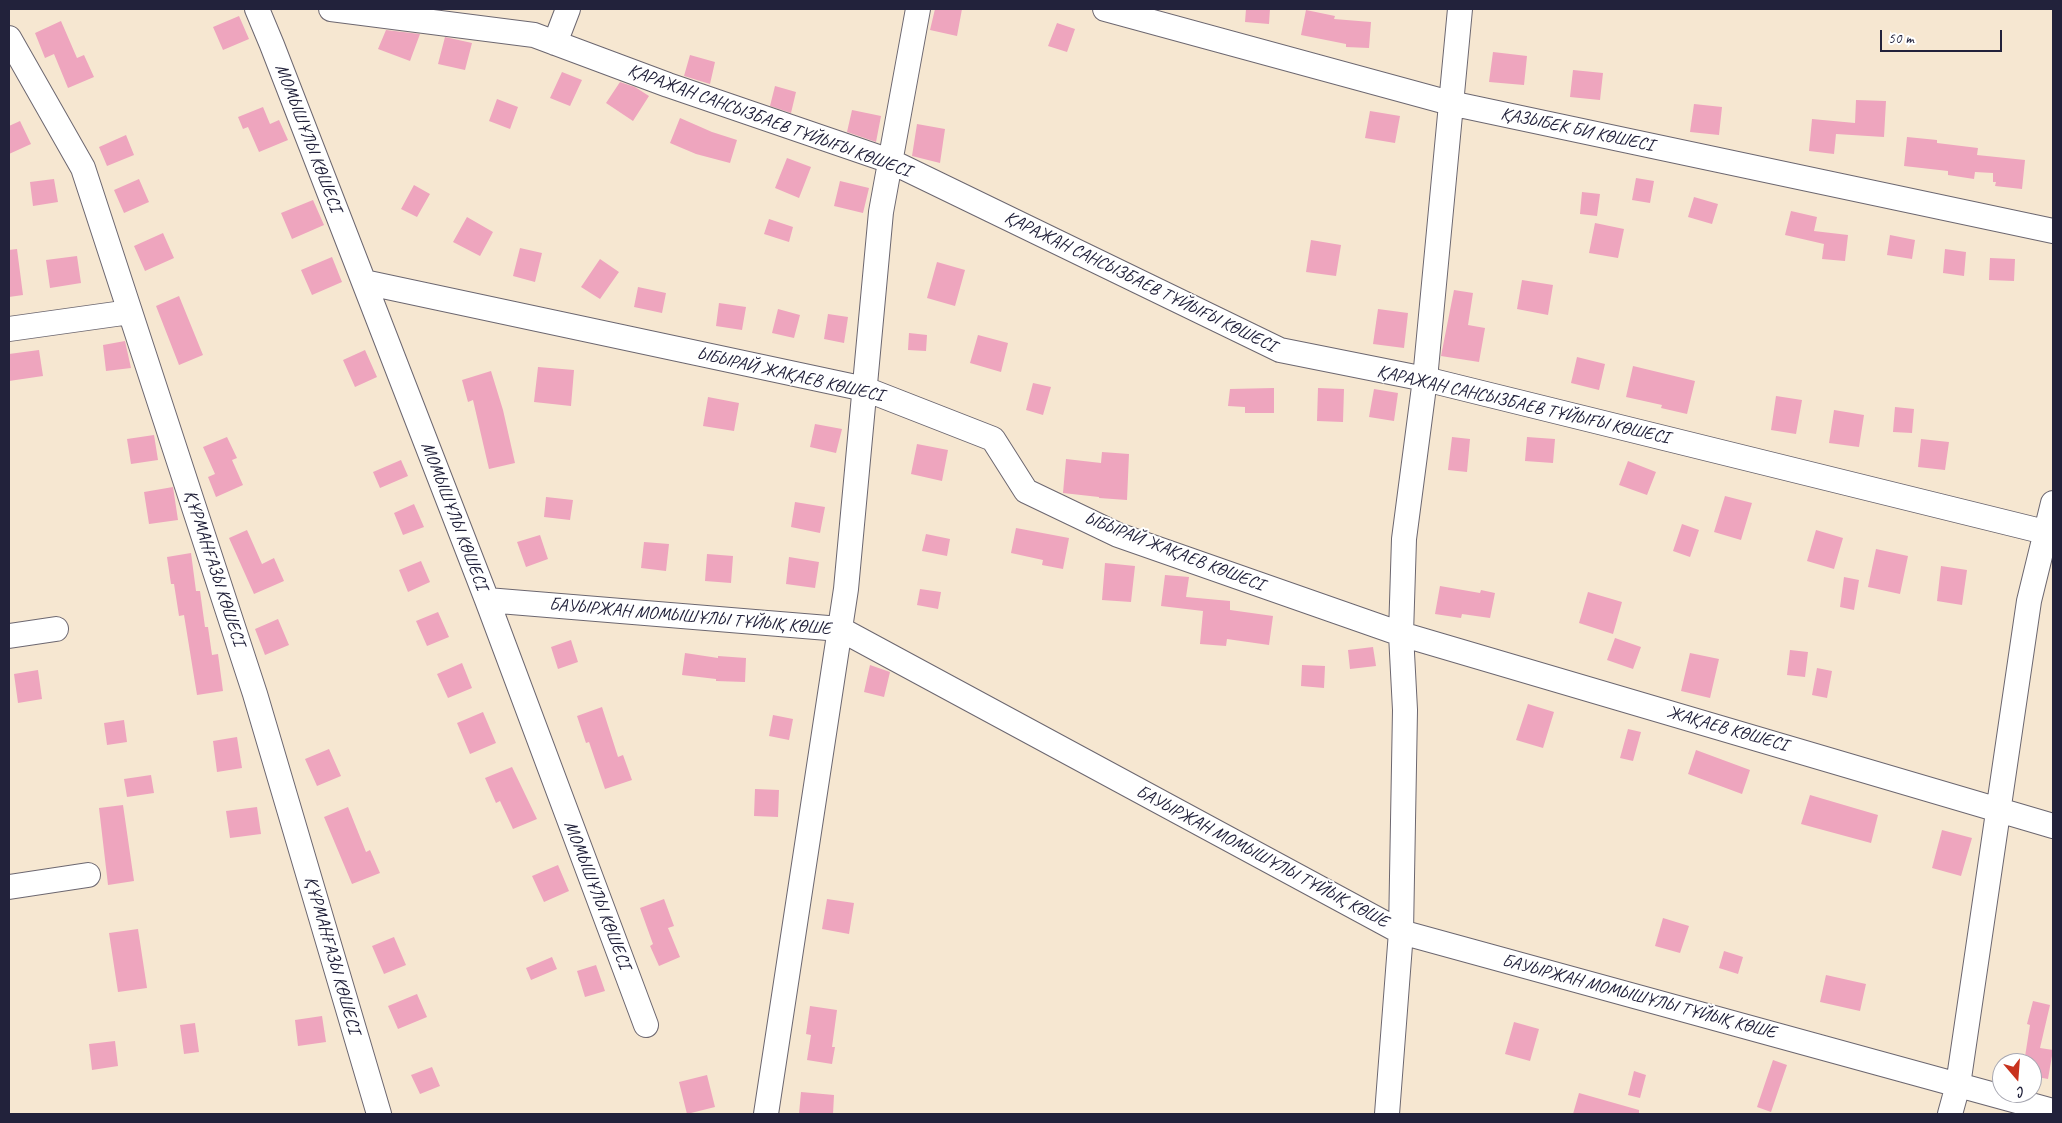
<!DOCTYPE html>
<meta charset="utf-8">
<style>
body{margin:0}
#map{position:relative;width:2062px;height:1123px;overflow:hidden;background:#f6e7d1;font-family:Caveat,sans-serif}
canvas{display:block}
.frame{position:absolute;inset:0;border:10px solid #22223b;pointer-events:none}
.north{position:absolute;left:1992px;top:1053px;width:50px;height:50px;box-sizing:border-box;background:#fff;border:1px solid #a7a7b1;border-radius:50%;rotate:162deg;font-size:14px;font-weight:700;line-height:20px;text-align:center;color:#22223b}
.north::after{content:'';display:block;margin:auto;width:18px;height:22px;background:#c8321e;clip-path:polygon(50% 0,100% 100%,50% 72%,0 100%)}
.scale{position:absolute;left:1880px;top:30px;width:122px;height:22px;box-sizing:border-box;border:2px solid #22223b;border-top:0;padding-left:6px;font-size:15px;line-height:18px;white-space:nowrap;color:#22223b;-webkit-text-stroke:4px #fff;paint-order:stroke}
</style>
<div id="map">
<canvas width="2062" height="1123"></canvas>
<div class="frame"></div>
<div class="north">С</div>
<div class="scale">50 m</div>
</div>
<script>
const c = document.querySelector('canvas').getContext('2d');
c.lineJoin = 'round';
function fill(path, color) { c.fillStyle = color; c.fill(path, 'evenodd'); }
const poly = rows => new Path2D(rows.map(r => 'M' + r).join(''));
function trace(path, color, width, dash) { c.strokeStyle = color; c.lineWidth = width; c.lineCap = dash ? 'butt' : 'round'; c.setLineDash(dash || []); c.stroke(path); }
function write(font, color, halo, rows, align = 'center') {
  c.font = font + ' Caveat,sans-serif'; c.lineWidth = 4; c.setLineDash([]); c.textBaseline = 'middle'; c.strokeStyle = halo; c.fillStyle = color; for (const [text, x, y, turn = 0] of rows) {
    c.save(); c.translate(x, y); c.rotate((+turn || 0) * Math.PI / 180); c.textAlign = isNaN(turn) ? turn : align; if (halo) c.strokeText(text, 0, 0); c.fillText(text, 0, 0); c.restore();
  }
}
const building = poly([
 [935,9,962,9,957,36,930,30],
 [1246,9,1270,9,1269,24,1245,22],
 [1306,10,1335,16,1334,19,1371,22,1369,48,1346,47,1346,44,1301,35],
 [239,16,249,39,223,50,213,27],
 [61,21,77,58,84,55,94,77,68,88,54,54,45,58,35,33],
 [1057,23,1075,29,1067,52,1048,46],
 [386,30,420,34,410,61,378,49],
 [445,37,472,43,465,70,438,64],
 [1493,52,1527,56,1524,85,1489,82],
 [690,55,715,62,710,84,684,76],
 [1573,70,1603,73,1600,100,1570,97],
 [562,72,582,80,570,106,550,98],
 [620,82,635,87,649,96,633,121,606,103],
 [775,86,796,92,791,113,770,106],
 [497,99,518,107,510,129,489,121],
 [1856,100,1886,101,1884,137,1836,134,1834,154,1809,151,1812,119,1855,123],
 [1694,104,1722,107,1719,135,1690,132],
 [263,107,270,124,279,120,288,140,259,152,248,127,243,129,238,117],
 [852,110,881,116,876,142,847,132],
 [1370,111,1400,116,1395,143,1365,138],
 [680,118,712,132,737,140,730,163,696,154,670,143],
 [20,121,31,144,9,154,9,126],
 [917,124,945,129,940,163,912,156],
 [126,135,134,155,107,166,99,147],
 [1907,137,1937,140,1937,143,1978,148,1977,155,2025,160,2022,189,1995,186,1996,182,1993,182,1993,173,1975,172,1974,179,1948,175,1948,171,1904,166],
 [787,158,811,167,799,198,775,188],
 [1636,178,1654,181,1650,203,1632,200],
 [54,179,58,202,33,206,30,182],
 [139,179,149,202,124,213,114,190],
 [840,181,869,188,863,213,834,206],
 [414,185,430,194,417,217,401,209],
 [1582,192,1600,194,1597,216,1580,214],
 [1694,197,1718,204,1712,224,1688,217],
 [313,200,324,225,292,239,281,213],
 [1791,211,1817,217,1814,231,1848,235,1845,261,1822,259,1824,244,1785,235],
 [467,217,493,232,480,256,453,242],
 [769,219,793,227,789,242,764,234],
 [1595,223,1624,229,1618,258,1589,253],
 [163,233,174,258,145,271,134,246],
 [1890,235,1915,240,1912,259,1887,255],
 [1311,240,1341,245,1336,276,1306,272],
 [520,248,542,253,535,282,513,276],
 [17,249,23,295,9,297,9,250],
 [1945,249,1966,252,1964,276,1943,273],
 [77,256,81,283,50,288,46,260],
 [332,257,342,282,312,295,301,270],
 [1990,258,2015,259,2014,281,1989,280],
 [600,259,619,272,600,299,581,287],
 [937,262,965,270,955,306,927,298],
 [1522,280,1553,285,1548,315,1517,309],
 [638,287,666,293,662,313,634,307],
 [1454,290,1473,293,1468,325,1485,328,1479,362,1441,356],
 [179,296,203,355,179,365,156,306],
 [719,303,746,307,742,330,716,326],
 [778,309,800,315,794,338,772,333],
 [1378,309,1408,313,1404,348,1373,344],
 [828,314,848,317,844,343,824,339],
 [909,333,927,335,926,351,908,350],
 [978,335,1008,343,1001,372,970,363],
 [125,341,131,368,106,371,103,345],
 [39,350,43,376,9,381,9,354],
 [365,350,377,377,355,387,343,360],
 [1577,357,1605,364,1599,390,1571,383],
 [1633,366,1695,381,1687,414,1661,408,1662,405,1626,397],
 [538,367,574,370,571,406,534,402],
 [491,371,503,410,515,463,489,469,473,400,468,402,462,380],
 [1033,383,1051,387,1043,415,1026,410],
 [1274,388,1274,413,1245,413,1245,407,1228,406,1230,389],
 [1318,388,1344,389,1343,422,1317,421],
 [1374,389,1398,393,1394,421,1369,417],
 [1776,396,1802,400,1796,434,1771,430],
 [708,397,739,403,734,431,703,426],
 [1895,407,1914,409,1912,433,1893,432],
 [1834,410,1864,415,1859,447,1829,443],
 [815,424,842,429,836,453,810,447],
 [154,435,158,460,131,464,127,439],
 [227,437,237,458,232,460,243,485,216,497,208,477,215,474,203,447],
 [1452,437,1470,439,1467,472,1448,470],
 [1527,437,1555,439,1553,463,1525,461],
 [1921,439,1949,442,1945,470,1918,467],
 [917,444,948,450,942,481,911,474],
 [1102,452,1129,454,1127,500,1099,498,1099,497,1063,493,1066,459,1101,463],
 [401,460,408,476,380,488,373,472],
 [1628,461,1656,472,1647,495,1619,485],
 [173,487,178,520,149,524,144,492],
 [1725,496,1752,503,1741,540,1714,532],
 [546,497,573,500,570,520,544,517],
 [795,502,825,507,820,533,791,527],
 [414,504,424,527,403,535,394,513],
 [1682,524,1699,530,1690,557,1673,551],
 [1016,528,1069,538,1063,569,1042,565,1043,560,1011,553],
 [247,530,262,564,274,558,284,581,254,594,229,538],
 [1816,530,1843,538,1834,569,1807,561],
 [926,534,950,539,947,556,922,551],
 [540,535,548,559,526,567,517,542],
 [644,542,669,544,666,571,641,568],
 [1876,549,1908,556,1900,594,1868,587],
 [191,553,196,591,200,591,205,627,208,627,212,655,218,654,223,691,197,695,184,615,179,616,174,584,171,584,167,557],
 [707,554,733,556,731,583,705,581],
 [789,557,819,562,815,588,786,584],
 [421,561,430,582,408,592,399,570],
 [1105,563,1135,566,1131,602,1102,600],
 [1941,566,1967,570,1962,605,1937,601],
 [1165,575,1189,577,1186,597,1230,601,1230,610,1273,616,1269,645,1227,639,1226,646,1200,644,1203,611,1161,606],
 [1844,577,1859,580,1854,610,1840,607],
 [1440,586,1480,593,1481,590,1495,593,1490,618,1462,614,1461,618,1435,614],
 [920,589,941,592,938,609,917,605],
 [1588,592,1622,602,1613,634,1579,623],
 [438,612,449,637,427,646,416,621],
 [278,619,289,645,265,655,255,629],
 [1615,638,1641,647,1633,669,1607,660],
 [571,640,578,662,558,669,551,647],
 [1373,647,1376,666,1350,669,1348,650],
 [1790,650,1808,652,1805,677,1787,675],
 [685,653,718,658,718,656,746,658,745,682,716,681,716,679,682,675],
 [1690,653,1719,659,1710,698,1681,691],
 [462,663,472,688,448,698,437,674],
 [870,665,890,672,884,697,864,692],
 [1302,665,1325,666,1324,688,1301,686],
 [1817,668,1832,671,1827,698,1812,695],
 [38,670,42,699,18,703,14,674],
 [1528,704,1554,712,1543,748,1516,740],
 [602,707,618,757,623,755,632,780,605,789,589,742,586,743,577,716],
 [483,712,496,743,470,754,457,723],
 [773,715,793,719,789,740,769,736],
 [124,720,127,742,107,745,104,723],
 [1628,729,1641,732,1633,761,1620,758],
 [237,737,242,768,217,772,213,741],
 [329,749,341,776,317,786,305,759],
 [1696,750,1750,770,1742,794,1688,774],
 [512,767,537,819,513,829,500,801,496,803,485,778],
 [151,775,154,793,127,797,124,779],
 [755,789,779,790,778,817,754,816],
 [1810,795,1878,815,1871,843,1801,824],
 [123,805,134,881,108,885,99,808],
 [257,807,261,834,230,838,226,811],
 [348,807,366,852,370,850,380,873,352,884,324,817],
 [1942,830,1972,838,1961,876,1932,868],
 [558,865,569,891,544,902,532,876],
 [664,899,674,926,668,928,680,957,659,966,650,946,653,944,640,908],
 [827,899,854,903,849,934,822,929],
 [1663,918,1689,926,1680,953,1655,946],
 [138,929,147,988,118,992,109,933],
 [394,937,406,965,384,974,372,946],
 [1724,951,1743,957,1738,974,1719,968],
 [552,957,557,969,531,980,526,968],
 [596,965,605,991,585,997,577,971],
 [1826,975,1866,984,1860,1011,1820,1002],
 [417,994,427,1017,398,1029,388,1006],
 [2033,1001,2050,1005,2040,1048,2053,1050,2048,1079,2032,1076,2032,1063,2024,1063,2030,1025,2027,1024],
 [810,1006,837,1010,832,1047,835,1047,832,1064,807,1060,811,1035,806,1034],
 [322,1016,326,1042,298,1046,295,1020],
 [1514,1022,1539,1029,1530,1061,1505,1054],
 [195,1023,199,1052,184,1054,180,1025],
 [115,1041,118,1066,92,1070,89,1044],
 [1773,1060,1787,1065,1771,1112,1757,1107],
 [432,1067,440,1086,420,1094,411,1075],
 [1634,1071,1646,1075,1640,1098,1628,1095],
 [707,1075,715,1107,687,1114,679,1082],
 [801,1092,834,1095,833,1114,799,1114],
 [1579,1093,1639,1110,1639,1114,1573,1114]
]);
const minor = poly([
 [257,9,272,45,487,600,646,1025],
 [331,9,534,35,668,85,890,161,1280,350,1425,379,2053,534],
 [1105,9,1450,103,2053,231],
 [9,38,83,168,255,694,379,1114],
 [555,43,568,9],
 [364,282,865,389,993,439,1026,491,1118,535,1401,634,2053,826],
 [9,329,130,312],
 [487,600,840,629,1401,932,2053,1111],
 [9,636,56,629],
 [9,887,88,875],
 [766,1114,846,589,881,212,918,9],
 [1387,1114,1401,932,1405,710,1401,634,1404,539,1425,379,1460,9],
 [1950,1114,1958,1085,2029,601,2053,503]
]);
const streetNames = [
 ["ҚАРАЖАН САНСЫЗБАЕВ ТҰЙЫҒЫ КӨШЕСІ",769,121,20],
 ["ҚАЗЫБЕК БИ КӨШЕСІ",1577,130,12],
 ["МОМЫШҰЛЫ КӨШЕСІ",308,138,69],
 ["ҚАРАЖАН САНСЫЗБАЕВ ТҰЙЫҒЫ КӨШЕСІ",1140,282,26],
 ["ЫБЫРАЙ ЖАҚАЕВ КӨШЕСІ",790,375,13],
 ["ҚАРАЖАН САНСЫЗБАЕВ ТҰЙЫҒЫ КӨШЕСІ",1523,405,13],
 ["МОМЫШҰЛЫ КӨШЕСІ",454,516,69],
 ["ЫБЫРАЙ ЖАҚАЕВ КӨШЕСІ",1174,552,21],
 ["ҚҰРМАНҒАЗЫ КӨШЕСІ",214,568,72],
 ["БАУЫРЖАН МОМЫШҰЛЫ ТҰЙЫҚ КӨШЕ",690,617,5],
 ["ЖАҚАЕВ КӨШЕСІ",1727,729,16],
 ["БАУЫРЖАН МОМЫШҰЛЫ ТҰЙЫҚ КӨШЕ",1262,857,28],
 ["МОМЫШҰЛЫ КӨШЕСІ",597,895,69],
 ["ҚҰРМАНҒАЗЫ КӨШЕСІ",332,955,74],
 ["БАУЫРЖАН МОМЫШҰЛЫ ТҰЙЫҚ КӨШЕ",1639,997,15]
];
fill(building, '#eea5be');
trace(minor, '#6c6770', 26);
trace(minor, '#fff', 24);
write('18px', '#22223b', '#fff', streetNames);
</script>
